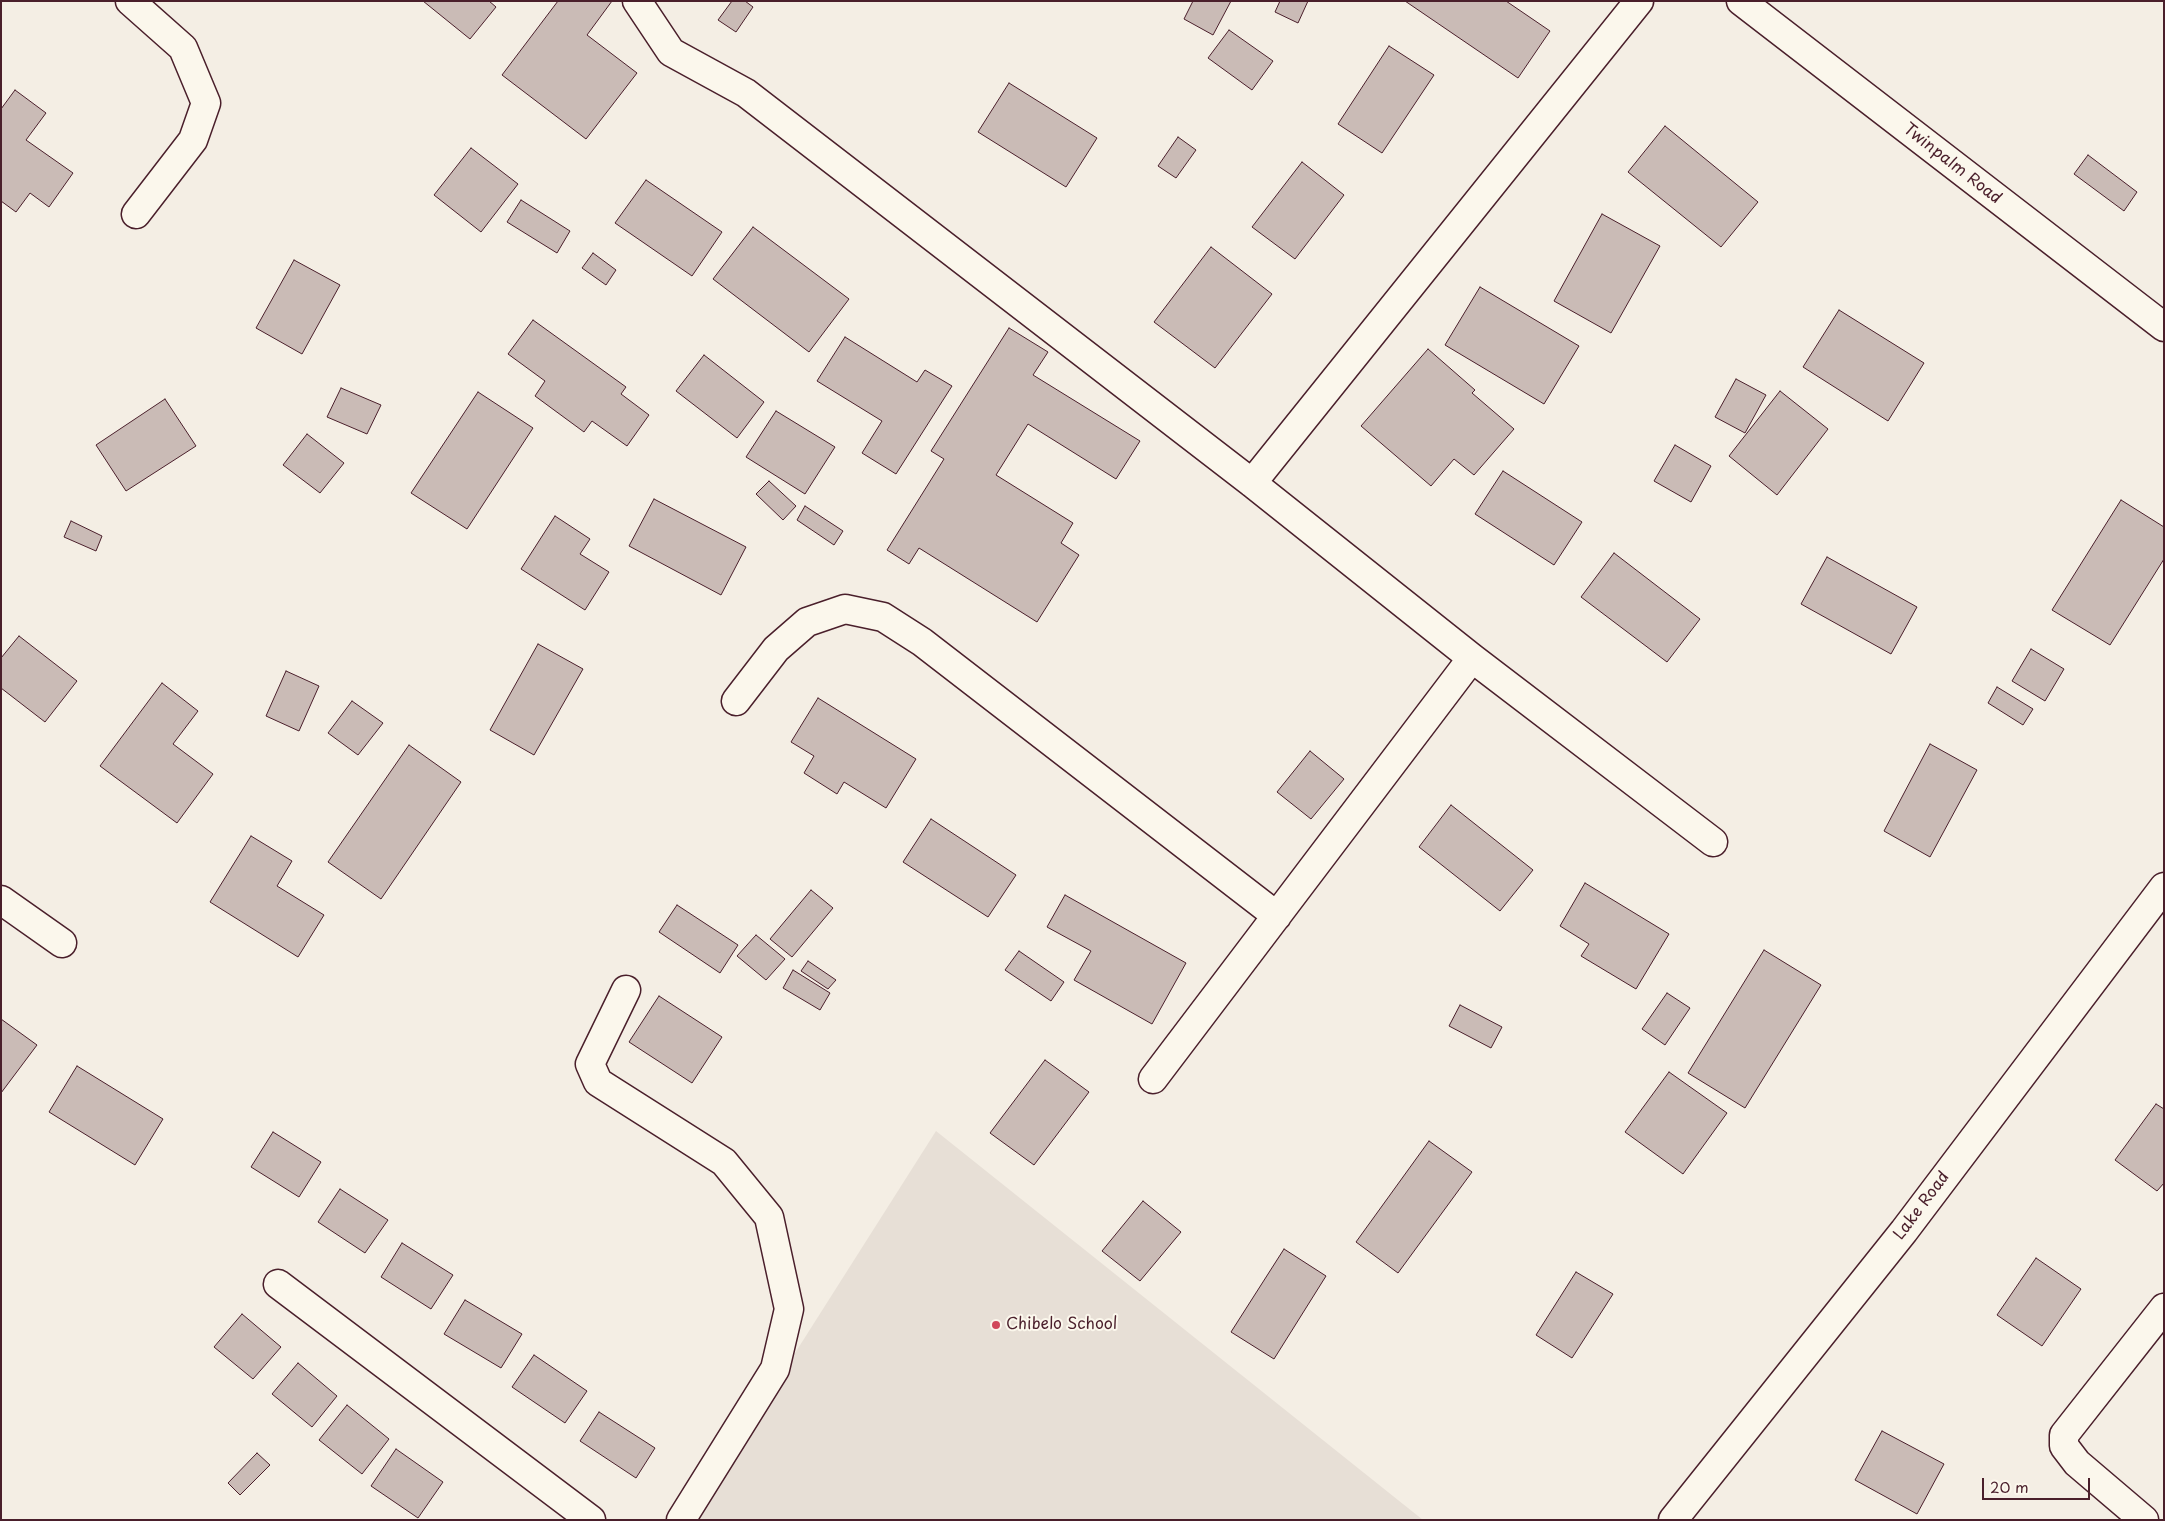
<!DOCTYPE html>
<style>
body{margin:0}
#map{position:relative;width:2165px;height:1521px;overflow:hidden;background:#f4eee4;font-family:"Playpen Sans",sans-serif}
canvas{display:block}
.frame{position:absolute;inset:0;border:2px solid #4a1f2b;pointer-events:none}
.scale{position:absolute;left:1982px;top:1478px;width:108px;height:22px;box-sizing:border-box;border:2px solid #4a1f2b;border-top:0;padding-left:6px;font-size:15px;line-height:18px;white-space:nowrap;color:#4a1f2b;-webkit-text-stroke:4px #fbf7ec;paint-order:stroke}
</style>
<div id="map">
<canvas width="2165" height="1521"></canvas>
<div class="frame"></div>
<div class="scale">20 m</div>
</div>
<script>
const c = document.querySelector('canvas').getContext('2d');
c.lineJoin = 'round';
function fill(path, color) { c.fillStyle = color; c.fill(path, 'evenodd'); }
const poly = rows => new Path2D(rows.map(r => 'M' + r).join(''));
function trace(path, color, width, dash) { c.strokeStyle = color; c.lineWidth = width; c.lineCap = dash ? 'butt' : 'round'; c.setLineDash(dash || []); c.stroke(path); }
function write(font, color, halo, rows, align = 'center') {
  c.font = font + ' "Playpen Sans",sans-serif'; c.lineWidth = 4; c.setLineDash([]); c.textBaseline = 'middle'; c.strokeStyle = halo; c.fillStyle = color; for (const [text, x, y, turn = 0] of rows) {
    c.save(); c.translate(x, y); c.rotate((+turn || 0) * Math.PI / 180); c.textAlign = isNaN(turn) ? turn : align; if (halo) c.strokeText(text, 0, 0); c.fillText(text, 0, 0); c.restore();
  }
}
const built = poly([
 [936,1131,1423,1520,689,1520]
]);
const building = poly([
 [423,1,489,1,496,7,470,39,423,1],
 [558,1,612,1,587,35,637,73,586,139,502,75,558,1],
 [732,1,745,1,753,7,736,32,718,20,732,1],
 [1193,1,1231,1,1213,35,1184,19,1193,1],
 [1280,1,1308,1,1298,23,1275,12,1280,1],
 [1405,1,1506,1,1550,31,1518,78,1405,1],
 [1229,30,1273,61,1252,90,1208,58,1229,30],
 [1389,46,1434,75,1382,153,1338,124,1389,46],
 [1009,83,1097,138,1066,187,978,132,1009,83],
 [15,90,46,113,26,140,73,173,49,207,30,193,16,212,1,201,1,109,15,90],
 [1665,126,1758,202,1721,247,1628,172,1665,126],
 [1178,137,1196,150,1176,178,1158,166,1178,137],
 [471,148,518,184,481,232,434,195,471,148],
 [2088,155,2137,192,2124,211,2074,174,2088,155],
 [1302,162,1344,195,1295,259,1252,227,1302,162],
 [646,180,722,232,692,276,615,223,646,180],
 [521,200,570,231,557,253,507,222,521,200],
 [1602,214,1660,246,1611,333,1554,301,1602,214],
 [753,227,849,299,809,352,713,279,753,227],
 [1211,247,1272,294,1215,368,1154,322,1211,247],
 [593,253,616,270,606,285,582,268,593,253],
 [294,260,340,285,302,354,256,328,294,260],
 [1480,287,1579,346,1544,404,1445,345,1480,287],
 [1839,310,1924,363,1888,421,1803,367,1839,310],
 [533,320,626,387,621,394,649,415,627,446,592,421,584,432,535,396,545,381,508,354,533,320],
 [1009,328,1048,352,1033,375,1140,441,1116,479,1028,424,996,475,1073,523,1061,543,1079,555,1037,622,919,548,909,564,887,550,944,459,931,451,1009,328],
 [845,337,917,382,925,370,952,386,896,474,862,453,882,421,817,381,845,337],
 [1428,349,1475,390,1472,393,1514,429,1474,475,1454,459,1431,486,1361,426,1428,349],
 [704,355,764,402,737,438,676,391,704,355],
 [1736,379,1766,395,1745,433,1715,417,1736,379],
 [341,388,381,405,367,434,327,417,341,388],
 [1780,391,1828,429,1777,495,1729,456,1780,391],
 [478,392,533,428,467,529,411,493,478,392],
 [165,399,196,446,126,491,96,445,165,399],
 [776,411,835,447,805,494,746,457,776,411],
 [307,434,344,463,320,493,283,465,307,434],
 [1675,445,1711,466,1691,502,1654,481,1675,445],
 [1503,471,1582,522,1554,565,1475,514,1503,471],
 [769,481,796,506,783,520,756,494,769,481],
 [654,499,746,547,721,595,629,546,654,499],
 [2121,500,2164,527,2164,559,2110,645,2052,610,2121,500],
 [805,506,843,531,834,545,797,520,805,506],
 [555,516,590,539,580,554,609,572,585,610,521,569,555,516],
 [71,521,102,536,96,551,64,537,71,521],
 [1614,553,1700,619,1667,662,1581,597,1614,553],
 [1827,557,1917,607,1891,654,1801,604,1827,557],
 [19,636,77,681,45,722,1,688,1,658,19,636],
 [538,644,583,669,534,755,490,730,538,644],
 [2031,649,2064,669,2045,701,2012,681,2031,649],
 [286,671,319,686,299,731,266,716,286,671],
 [162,683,198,711,173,744,213,774,177,823,100,766,162,683],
 [1997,687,2033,709,2023,725,1988,703,1997,687],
 [818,698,916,759,886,808,844,782,837,794,804,773,814,756,791,742,818,698],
 [352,701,383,723,358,755,328,733,352,701],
 [1930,744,1977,770,1930,857,1884,831,1930,744],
 [409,745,461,782,381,899,328,862,409,745],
 [1310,751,1344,779,1311,819,1277,792,1310,751],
 [1451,805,1533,870,1500,911,1419,847,1451,805],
 [931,819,1016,875,988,917,903,862,931,819],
 [251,836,292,861,277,886,324,915,298,957,210,902,251,836],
 [1585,883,1669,934,1636,989,1581,956,1589,944,1560,926,1585,883],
 [811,890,833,908,792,957,770,939,811,890],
 [1065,895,1186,963,1152,1024,1074,980,1091,951,1047,927,1065,895],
 [677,905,738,945,720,973,659,932,677,905],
 [756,935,785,959,766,980,737,956,756,935],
 [1764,950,1821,985,1745,1108,1688,1073,1764,950],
 [1019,951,1064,982,1051,1001,1005,970,1019,951],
 [808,961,836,980,828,989,801,971,808,961],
 [793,970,830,993,820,1010,783,988,793,970],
 [1667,993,1690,1008,1665,1045,1642,1029,1667,993],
 [659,996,722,1037,692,1083,629,1042,659,996],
 [1460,1005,1502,1027,1491,1048,1449,1026,1460,1005],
 [1,1019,37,1045,1,1093,1,1019],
 [1045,1060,1089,1092,1034,1165,990,1133,1045,1060],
 [77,1066,163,1119,135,1165,49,1112,77,1066],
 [1669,1072,1727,1113,1683,1174,1625,1132,1669,1072],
 [2156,1104,2164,1109,2164,1183,2157,1191,2115,1160,2156,1104],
 [273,1132,321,1162,299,1197,251,1167,273,1132],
 [1429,1141,1472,1172,1398,1273,1356,1242,1429,1141],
 [340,1189,388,1220,365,1253,318,1222,340,1189],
 [1143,1201,1181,1232,1140,1281,1102,1251,1143,1201],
 [402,1243,453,1275,431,1309,381,1277,402,1243],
 [1284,1249,1326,1276,1274,1359,1231,1332,1284,1249],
 [2036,1258,2081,1289,2042,1346,1997,1315,2036,1258],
 [1576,1272,1613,1294,1572,1358,1536,1335,1576,1272],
 [465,1300,522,1334,501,1368,444,1334,465,1300],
 [242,1314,281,1347,253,1379,214,1347,242,1314],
 [534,1355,587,1391,565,1423,512,1387,534,1355],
 [298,1363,337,1396,312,1427,272,1394,298,1363],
 [347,1405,389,1439,362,1474,319,1440,347,1405],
 [599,1412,655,1448,636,1478,580,1441,599,1412],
 [1882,1431,1944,1464,1917,1514,1855,1480,1882,1431],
 [396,1449,443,1482,418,1518,371,1486,396,1449],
 [257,1453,270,1465,240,1495,228,1483,257,1453]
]);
const minor = poly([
 [130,1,183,48,206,103,193,140,136,214],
 [637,1,671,52,746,93,1252,483,1472,658,1713,842],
 [1252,483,1639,1],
 [736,701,776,649,807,622,845,609,883,617,922,642,1277,916],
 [1,900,62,943],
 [626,990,590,1064,598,1082,724,1162,769,1217,789,1309,775,1369,681,1520],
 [1153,1079,1472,658],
 [278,1284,591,1520],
 [2144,1520,2077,1463,2064,1446,2064,1435,2164,1308]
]);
const secondary = poly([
 [1741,1,2164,327],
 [1673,1520,1904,1231,2164,887]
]);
const markers = [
 [996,1325,5,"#d1495b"]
];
const streetNames = [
 ["Twinpalm Road",1952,164,38],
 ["Lake Road",1922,1206,-53]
];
const poiNames = [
 ["Chibelo School",1006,1325]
];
fill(built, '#e7dfd6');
fill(building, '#cabbb6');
trace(building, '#4a1f2b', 1);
trace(minor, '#4a1f2b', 31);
trace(secondary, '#4a1f2b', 31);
trace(minor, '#fbf7ec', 28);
trace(secondary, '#fbf7ec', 28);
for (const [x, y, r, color] of markers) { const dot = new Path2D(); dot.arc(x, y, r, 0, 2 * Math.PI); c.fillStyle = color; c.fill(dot); trace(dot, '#fbf7ec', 2); }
write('16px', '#4a1f2b', '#fbf7ec', streetNames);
write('16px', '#4a1f2b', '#fbf7ec', poiNames, 'left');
</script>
